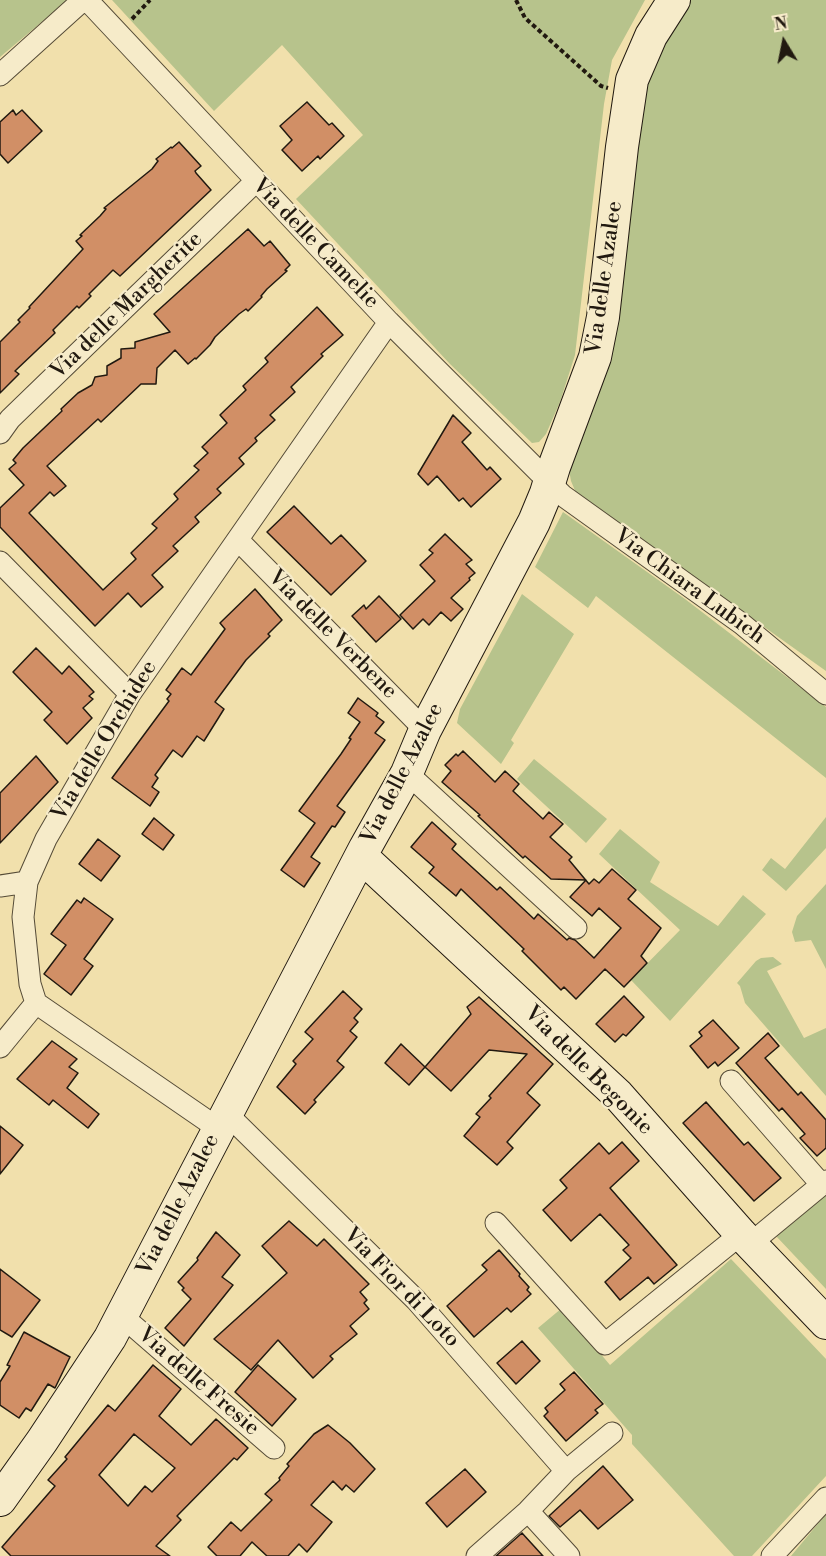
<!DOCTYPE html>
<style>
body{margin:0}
#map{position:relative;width:826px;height:1556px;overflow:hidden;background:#f1e0ac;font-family:"Libre Bodoni",serif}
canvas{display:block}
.north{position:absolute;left:754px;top:12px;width:60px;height:60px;-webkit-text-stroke:4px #f6ebc9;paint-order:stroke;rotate:350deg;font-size:16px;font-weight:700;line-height:24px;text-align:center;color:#211910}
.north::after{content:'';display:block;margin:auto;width:21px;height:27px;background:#211910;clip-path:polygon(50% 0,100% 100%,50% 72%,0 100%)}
</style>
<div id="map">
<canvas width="826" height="1556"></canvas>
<div class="north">N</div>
</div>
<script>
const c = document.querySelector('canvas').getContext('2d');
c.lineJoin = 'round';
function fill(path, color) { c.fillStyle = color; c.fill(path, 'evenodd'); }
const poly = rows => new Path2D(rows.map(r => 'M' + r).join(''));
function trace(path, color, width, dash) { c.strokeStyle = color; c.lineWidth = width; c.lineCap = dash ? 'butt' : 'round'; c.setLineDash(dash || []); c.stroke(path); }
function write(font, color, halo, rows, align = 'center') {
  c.font = font + ' "Libre Bodoni",serif'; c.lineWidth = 4.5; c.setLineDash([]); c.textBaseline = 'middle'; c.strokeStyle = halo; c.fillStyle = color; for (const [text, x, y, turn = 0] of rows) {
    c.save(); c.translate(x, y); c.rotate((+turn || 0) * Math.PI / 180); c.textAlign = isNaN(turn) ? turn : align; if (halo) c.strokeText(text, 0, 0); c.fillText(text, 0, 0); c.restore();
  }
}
const green = poly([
 [0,0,68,0,0,57],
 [112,0,645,0,612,60,604,104,575,355,560,402,546,434,539,442,532,443,450,364,296,199,363,135,282,45,214,111],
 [690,0,826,0,826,671,576,493,571,481,569,470,651,65,673,22],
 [563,512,685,599,826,707,826,778,596,596,588,608,535,567],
 [522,594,574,634,511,740,514,743,501,764,457,723,460,709],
 [534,759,607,819,586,843,517,779],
 [826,817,826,848,786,891,762,870,771,858,785,869],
 [620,829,660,862,650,882,718,926,743,895,766,914,670,1021,631,980,680,930,599,854],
 [826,884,826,969,811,940,795,942,792,932,797,916],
 [773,957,782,964,767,971,804,1038,826,1028,826,1096,745,1003,740,986,737,983,756,961,761,958],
 [826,1189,826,1289,776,1236],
 [731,1259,826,1359,826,1476,752,1556,734,1556,632,1444,632,1435,538,1328,562,1308,610,1365],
 [826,1514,826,1556,791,1556]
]);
const building = poly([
 [307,102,329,125,332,123,344,136,320,159,318,156,302,171,282,150,292,140,280,126,307,102],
 [13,110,16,115,22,110,42,131,8,163,0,154,0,122,13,110],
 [179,142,201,166,195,171,196,173,211,190,120,276,113,270,89,294,91,296,79,308,77,306,53,330,55,333,15,371,19,374,0,393,0,342,20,322,18,320,30,308,29,307,83,249,76,241,82,236,80,235,100,216,106,209,104,208,152,169,158,161,156,159,171,147,172,148,179,142],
 [248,229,264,246,270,241,290,265,285,270,287,271,267,289,261,296,262,297,248,311,246,309,239,314,215,337,210,345,196,359,195,358,188,364,175,350,157,368,156,384,141,384,101,422,98,419,47,466,66,486,54,496,50,492,29,513,103,590,136,559,131,553,157,528,152,524,178,499,174,494,199,470,194,466,208,453,202,447,227,423,220,415,246,390,243,386,268,362,265,358,317,307,343,335,321,354,323,356,291,387,295,392,270,415,275,420,255,438,257,441,239,458,244,464,217,489,221,493,195,517,199,522,173,546,178,551,152,575,163,587,141,607,128,593,95,626,0,527,0,508,24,485,9,469,16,463,13,460,23,448,62,411,61,409,78,393,92,385,95,377,107,375,107,366,121,358,121,349,135,348,135,342,170,332,154,314,248,229],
 [453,415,471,433,462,442,487,470,490,467,501,479,471,507,463,498,459,501,437,476,428,485,418,474,453,415],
 [294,506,331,544,341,535,366,561,331,595,267,532,294,506],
 [445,534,472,560,466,564,475,573,469,578,470,580,451,598,463,609,451,621,441,612,429,625,423,619,413,629,400,615,435,581,420,565,433,553,429,550,445,534],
 [255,589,282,620,268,634,270,636,246,660,215,702,224,709,204,741,197,736,182,757,173,750,155,775,158,778,152,787,159,792,150,806,112,778,169,701,167,699,171,694,166,690,182,668,191,675,225,629,220,623,255,589],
 [379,596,401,619,376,642,352,616,364,605,366,609,379,596],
 [36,648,62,674,69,666,94,692,89,696,93,699,83,708,92,718,67,744,44,720,52,712,13,672,36,648],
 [358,698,378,713,376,716,384,722,375,733,385,740,337,806,345,812,335,827,332,826,311,857,320,863,304,887,281,870,315,823,299,811,341,754,351,739,349,738,360,722,348,713,358,698],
 [463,751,495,782,505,771,519,784,513,791,543,819,549,812,563,824,550,837,572,857,569,860,589,884,594,879,599,883,612,869,636,890,628,899,661,928,641,956,647,963,624,987,605,969,576,999,564,987,561,990,522,951,524,949,461,889,456,896,429,873,434,867,411,847,432,822,456,844,452,849,497,890,500,887,534,919,538,914,567,940,569,938,575,940,594,958,621,928,599,908,592,916,570,897,586,880,551,879,525,856,523,858,478,816,480,815,442,782,451,771,445,765,456,754,458,756,463,751],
 [36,756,58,782,0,843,0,793,36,756],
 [154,818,174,835,163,850,142,834,154,818],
 [98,839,120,856,101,881,79,864,98,839],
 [84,898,113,919,84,959,93,966,71,995,44,974,66,945,51,934,77,900,81,903,84,898],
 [343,991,362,1009,354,1018,358,1022,350,1031,357,1037,337,1061,344,1067,314,1100,316,1102,305,1114,277,1087,296,1064,293,1061,313,1039,305,1032,343,991],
 [624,996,644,1017,626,1036,623,1034,615,1042,596,1024,624,996],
 [479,997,553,1064,527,1093,540,1105,507,1142,513,1148,497,1165,464,1136,480,1117,476,1114,491,1098,489,1096,527,1054,489,1050,451,1091,425,1067,471,1014,467,1007,479,997],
 [713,1020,739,1048,718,1066,715,1062,708,1068,690,1046,702,1036,699,1032,713,1020],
 [768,1033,779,1046,765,1058,798,1095,801,1092,826,1120,826,1148,817,1156,800,1138,805,1134,782,1108,779,1111,736,1063,768,1033],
 [52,1041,77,1059,69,1067,78,1073,67,1088,99,1114,88,1128,53,1100,49,1105,17,1079,52,1041],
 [401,1044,425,1067,409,1085,385,1063,401,1044],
 [706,1102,744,1145,748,1142,781,1178,754,1201,683,1123,706,1102],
 [0,1126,23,1145,0,1174,0,1126],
 [622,1142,639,1161,610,1188,677,1265,654,1284,648,1277,620,1300,605,1282,631,1258,623,1250,629,1245,600,1214,571,1241,543,1210,567,1188,560,1180,599,1143,609,1154,622,1142],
 [289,1221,317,1246,324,1239,369,1284,360,1292,367,1300,364,1303,369,1309,350,1326,357,1334,330,1356,333,1359,313,1378,278,1340,251,1370,214,1339,287,1273,262,1246,289,1221],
 [216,1232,240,1255,222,1277,233,1285,184,1346,165,1328,191,1299,182,1290,184,1288,178,1282,198,1260,197,1258,216,1232],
 [499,1250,520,1274,519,1276,529,1287,527,1290,531,1294,511,1312,507,1308,474,1337,447,1306,487,1270,482,1265,499,1250],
 [0,1269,40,1300,12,1337,0,1330,0,1269],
 [24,1332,70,1357,55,1388,48,1384,31,1411,26,1408,19,1418,0,1405,0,1382,10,1366,7,1365,24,1332],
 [522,1341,540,1361,516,1384,497,1363,522,1341],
 [153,1365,181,1389,159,1416,191,1445,216,1419,248,1448,237,1460,234,1458,177,1516,181,1520,156,1546,170,1556,11,1556,2,1547,55,1486,48,1480,67,1459,65,1457,108,1405,115,1411,153,1365],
 [134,1434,175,1468,152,1492,145,1486,128,1506,99,1475,134,1434],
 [258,1365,296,1399,272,1426,235,1392,258,1365],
 [574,1372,603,1404,595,1410,598,1413,566,1441,544,1416,548,1412,545,1408,565,1390,560,1384,574,1372],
 [328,1425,350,1443,375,1469,354,1492,346,1485,342,1490,333,1481,311,1505,332,1522,307,1552,299,1544,288,1556,267,1556,252,1542,240,1556,217,1556,208,1547,231,1522,241,1531,272,1500,265,1494,280,1480,279,1478,289,1466,287,1464,314,1434,328,1425],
 [603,1466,633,1500,598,1529,580,1510,560,1527,549,1516,603,1466],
 [465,1469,486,1492,447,1527,426,1503,465,1469],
 [522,1533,543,1556,496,1556,522,1533]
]);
const path = poly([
 [516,0,525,18,601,86,608,88],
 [132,19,150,0]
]);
const street = poly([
 [87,0,389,322,562,495,742,624,826,694],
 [0,75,83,0],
 [0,433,10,419,255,182],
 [238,540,425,730],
 [0,562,130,694],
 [407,773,576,928],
 [0,886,27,882],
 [0,1047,36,1003],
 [731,1081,821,1184],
 [226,1113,416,1300,566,1471],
 [219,1129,36,1003,30,984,23,917,27,882,46,839,130,694,389,322],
 [496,1223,605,1344,741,1234],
 [750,1244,826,1181],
 [122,1316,274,1448],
 [528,1511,569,1556],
 [477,1556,528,1511,566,1471,612,1433],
 [772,1556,826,1498]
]);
const secondary = poly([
 [362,857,618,1095,741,1234,826,1323],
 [0,1500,42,1441,110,1338,365,848,407,773,425,730,534,522,546,493,554,467,595,357,603,317,622,147,632,80,651,36,674,0]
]);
const streetNames = [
 ["Via delle Camelie",315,244,46],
 ["Via delle Azalee",605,278,-82],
 ["Via delle Margherite",127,306,-44],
 ["Via Chiara Lubich",689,587,36],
 ["Via delle Verbene",332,635,45],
 ["Via delle Orchidee",105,741,-59],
 ["Via delle Azalee",403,774,-63],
 ["Via delle Begonie",588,1071,45],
 ["Via delle Azalee",179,1205,-63],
 ["Via Fior di Loto",401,1288,46],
 ["Via delle Fresie",198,1382,41]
];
fill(green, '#b7c38c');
fill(building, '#d18f66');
trace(building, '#211910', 1.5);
trace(street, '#554b37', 23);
trace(secondary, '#211910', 34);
trace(path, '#211910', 4, [4.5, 3]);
trace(street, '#f6ebc9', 21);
trace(secondary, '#f6ebc9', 32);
write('22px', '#211910', '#f6ebc9', streetNames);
</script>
